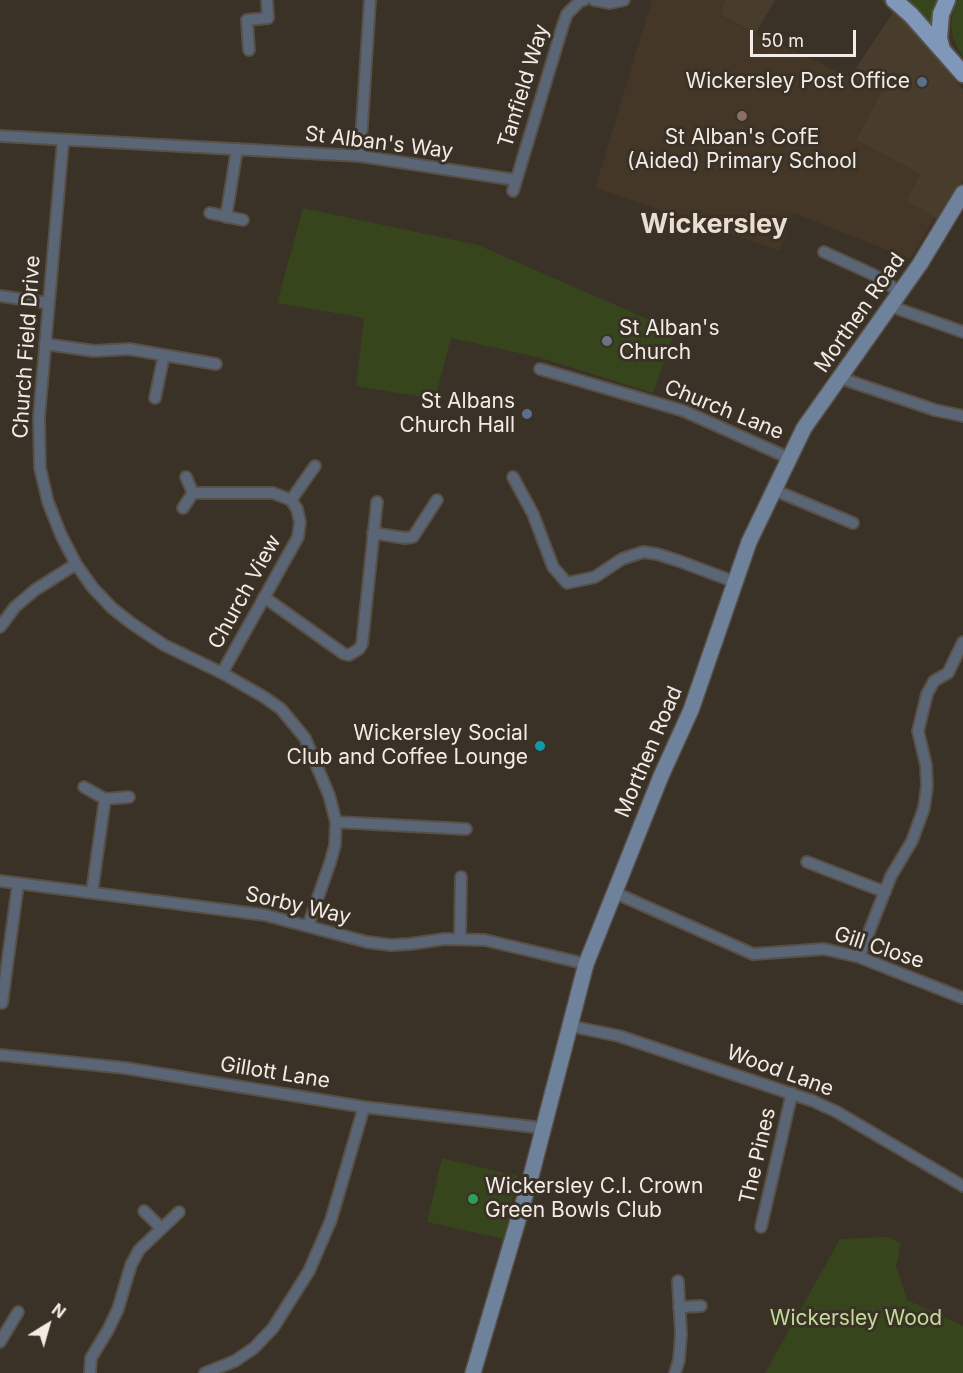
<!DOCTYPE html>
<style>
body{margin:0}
#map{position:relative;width:963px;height:1373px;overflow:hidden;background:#3a3127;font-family:Inter,sans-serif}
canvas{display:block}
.north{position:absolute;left:18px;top:1295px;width:60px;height:60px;-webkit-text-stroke:4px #3a3127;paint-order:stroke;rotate:37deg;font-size:16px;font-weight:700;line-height:24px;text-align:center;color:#f3ece6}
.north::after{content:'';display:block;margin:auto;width:21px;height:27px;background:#f3ece6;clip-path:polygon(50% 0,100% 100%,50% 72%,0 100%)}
.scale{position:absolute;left:750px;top:30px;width:106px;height:27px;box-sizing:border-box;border:3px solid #f3ece6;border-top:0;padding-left:8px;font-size:18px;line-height:21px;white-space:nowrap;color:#f3ece6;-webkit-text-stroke:4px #3a3127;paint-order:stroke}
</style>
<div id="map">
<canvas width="963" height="1373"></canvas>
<div class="north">N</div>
<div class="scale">50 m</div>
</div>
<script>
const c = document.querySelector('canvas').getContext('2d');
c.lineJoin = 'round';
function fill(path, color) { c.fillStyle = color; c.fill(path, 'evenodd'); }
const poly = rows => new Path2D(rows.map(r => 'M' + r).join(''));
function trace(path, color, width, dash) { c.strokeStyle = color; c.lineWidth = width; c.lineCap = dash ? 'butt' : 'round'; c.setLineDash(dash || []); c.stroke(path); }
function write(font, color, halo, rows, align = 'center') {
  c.font = font + ' Inter,sans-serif'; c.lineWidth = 6; c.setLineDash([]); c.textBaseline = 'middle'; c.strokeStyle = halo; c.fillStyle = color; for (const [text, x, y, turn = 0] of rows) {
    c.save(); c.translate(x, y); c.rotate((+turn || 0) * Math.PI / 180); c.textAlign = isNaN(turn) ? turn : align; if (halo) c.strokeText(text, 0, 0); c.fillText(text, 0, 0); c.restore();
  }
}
const commercial = poly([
 [725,0,775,0,756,33,720,15],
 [881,0,936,0,931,21,928,48,963,90,963,181,941,221,906,201,920,174,856,140,881,92,850,77,894,11]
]);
const built = poly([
 [652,0,725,0,720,16,881,92,856,140,920,174,906,201,935,217,910,259,793,213,780,251,595,188]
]);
const green = poly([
 [904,0,936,0,931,21,927,22],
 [958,0,963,0,963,58,953,38,951,25,954,8],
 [303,208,478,245,675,331,653,393,541,358,451,338,435,399,356,386,364,318,277,303],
 [442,1158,518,1176,504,1239,427,1222],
 [888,1237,901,1243,896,1266,907,1300,963,1326,963,1373,765,1373,840,1239]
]);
const minor = poly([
 [594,0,610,3,624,0],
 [249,50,247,20,268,18,267,0],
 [0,136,360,156,516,180],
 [63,141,39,417,40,468,48,502,61,535,76,564,93,588,112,608,131,623,164,645,222,673,264,697,281,709,305,738,329,795,336,822,335,845,330,863,308,926],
 [360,156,370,0],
 [513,191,563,25,567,14,580,1,584,0],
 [210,213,243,220],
 [226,217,237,149],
 [824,252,874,275,900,292],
 [0,296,48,303],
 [890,306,963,332],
 [45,344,94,351,129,349,216,364],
 [540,369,684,411,789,458],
 [840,378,935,410,963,416],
 [155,398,164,355],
 [513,477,533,514,553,567,567,583,595,577,622,559,643,552,657,554,679,561,735,582],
 [774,490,853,523],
 [193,493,273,493,291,500],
 [183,508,193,493,186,477],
 [373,533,405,538,413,537,437,500],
 [264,597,344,654,349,655,359,649,362,644,377,502],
 [0,627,15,607,35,590,76,564],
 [222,673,298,537,300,522,297,509,291,500,315,466],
 [84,787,105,799,92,892],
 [105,799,129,797],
 [336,822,466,829],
 [807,862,885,892],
 [0,881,265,915,367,942,391,945,410,944,444,939,485,940,586,964],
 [613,892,753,954,824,949,859,957,963,998],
 [460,938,461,877],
 [859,957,891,876,912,841,924,808,927,786,926,765,918,731,927,694,934,681,948,673,963,642],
 [2,1003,18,884],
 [570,1026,619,1036,813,1101,837,1112,963,1186],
 [0,1055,125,1068,364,1107,543,1128],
 [144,1211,161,1228],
 [761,1227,792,1093],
 [679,1307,701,1306],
 [0,1342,18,1312],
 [90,1373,91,1358,108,1330,118,1309,131,1265,139,1250,179,1212],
 [205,1373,235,1361,254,1348,273,1328,309,1271,331,1220,364,1107],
 [675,1373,679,1360,681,1334,678,1281]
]);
const secondary = poly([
 [473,1373,531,1176,586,964,661,776,691,710,749,542,804,428,920,264,963,193]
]);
const primary = poly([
 [894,0,911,15,941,49],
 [947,0,941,14,939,38,942,50,963,74]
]);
const markers = [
 [922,82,6,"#5c6f8a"],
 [742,116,6,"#8d6e63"],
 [607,341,6,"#6b7280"],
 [527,414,6,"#5c6f8a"],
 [540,746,6,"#0f9aa8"],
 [473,1199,6,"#2e9e5b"]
];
const poiNames = [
 ["Wickersley Post Office",910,82],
 ["St Alban's CofE",742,138,"center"],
 ["(Aided) Primary School",742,162,"center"],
 ["St Alban's",619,329,"left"],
 ["Church",619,353,"left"],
 ["St Albans",515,402],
 ["Church Hall",515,426],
 ["Wickersley Social",528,734],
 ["Club and Coffee Lounge",528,758],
 ["Wickersley C.I. Crown",485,1187,"left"],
 ["Green Bowls Club",485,1211,"left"]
];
const streetNames = [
 ["Tanfield Way",524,86,-73],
 ["St Alban's Way",379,143,7],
 ["Morthen Road",860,313,-55],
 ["Church Field Drive",27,347,-86],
 ["Church Lane",724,410,22],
 ["Church View",245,592,-61],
 ["Morthen Road",649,752,-67],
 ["Sorby Way",298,906,13],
 ["Gill Close",879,948,18],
 ["Wood Lane",780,1071,20],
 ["Gillott Lane",275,1073,9],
 ["The Pines",758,1156,-77]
];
const parkNames = [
 ["Wickersley Wood",856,1319]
];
const districtNames = [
 ["Wickersley",714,225]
];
fill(commercial, '#483c2d');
fill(built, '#453727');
fill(green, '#37451d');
trace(minor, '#584f46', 14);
trace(secondary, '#584f46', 18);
trace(primary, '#584f46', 20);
trace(minor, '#5a6676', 10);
trace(secondary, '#6f829c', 15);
trace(primary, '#7f98b9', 16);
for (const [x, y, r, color] of markers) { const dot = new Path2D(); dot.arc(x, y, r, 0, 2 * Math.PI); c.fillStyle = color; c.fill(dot); trace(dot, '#3a3127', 2); }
write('21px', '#f3ece6', '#3a3127', poiNames, 'right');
write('21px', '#f3ece6', '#3a3127', streetNames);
write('21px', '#c2dd97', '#3a3127', parkNames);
write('bold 27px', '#ebded1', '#3a3127', districtNames);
</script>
